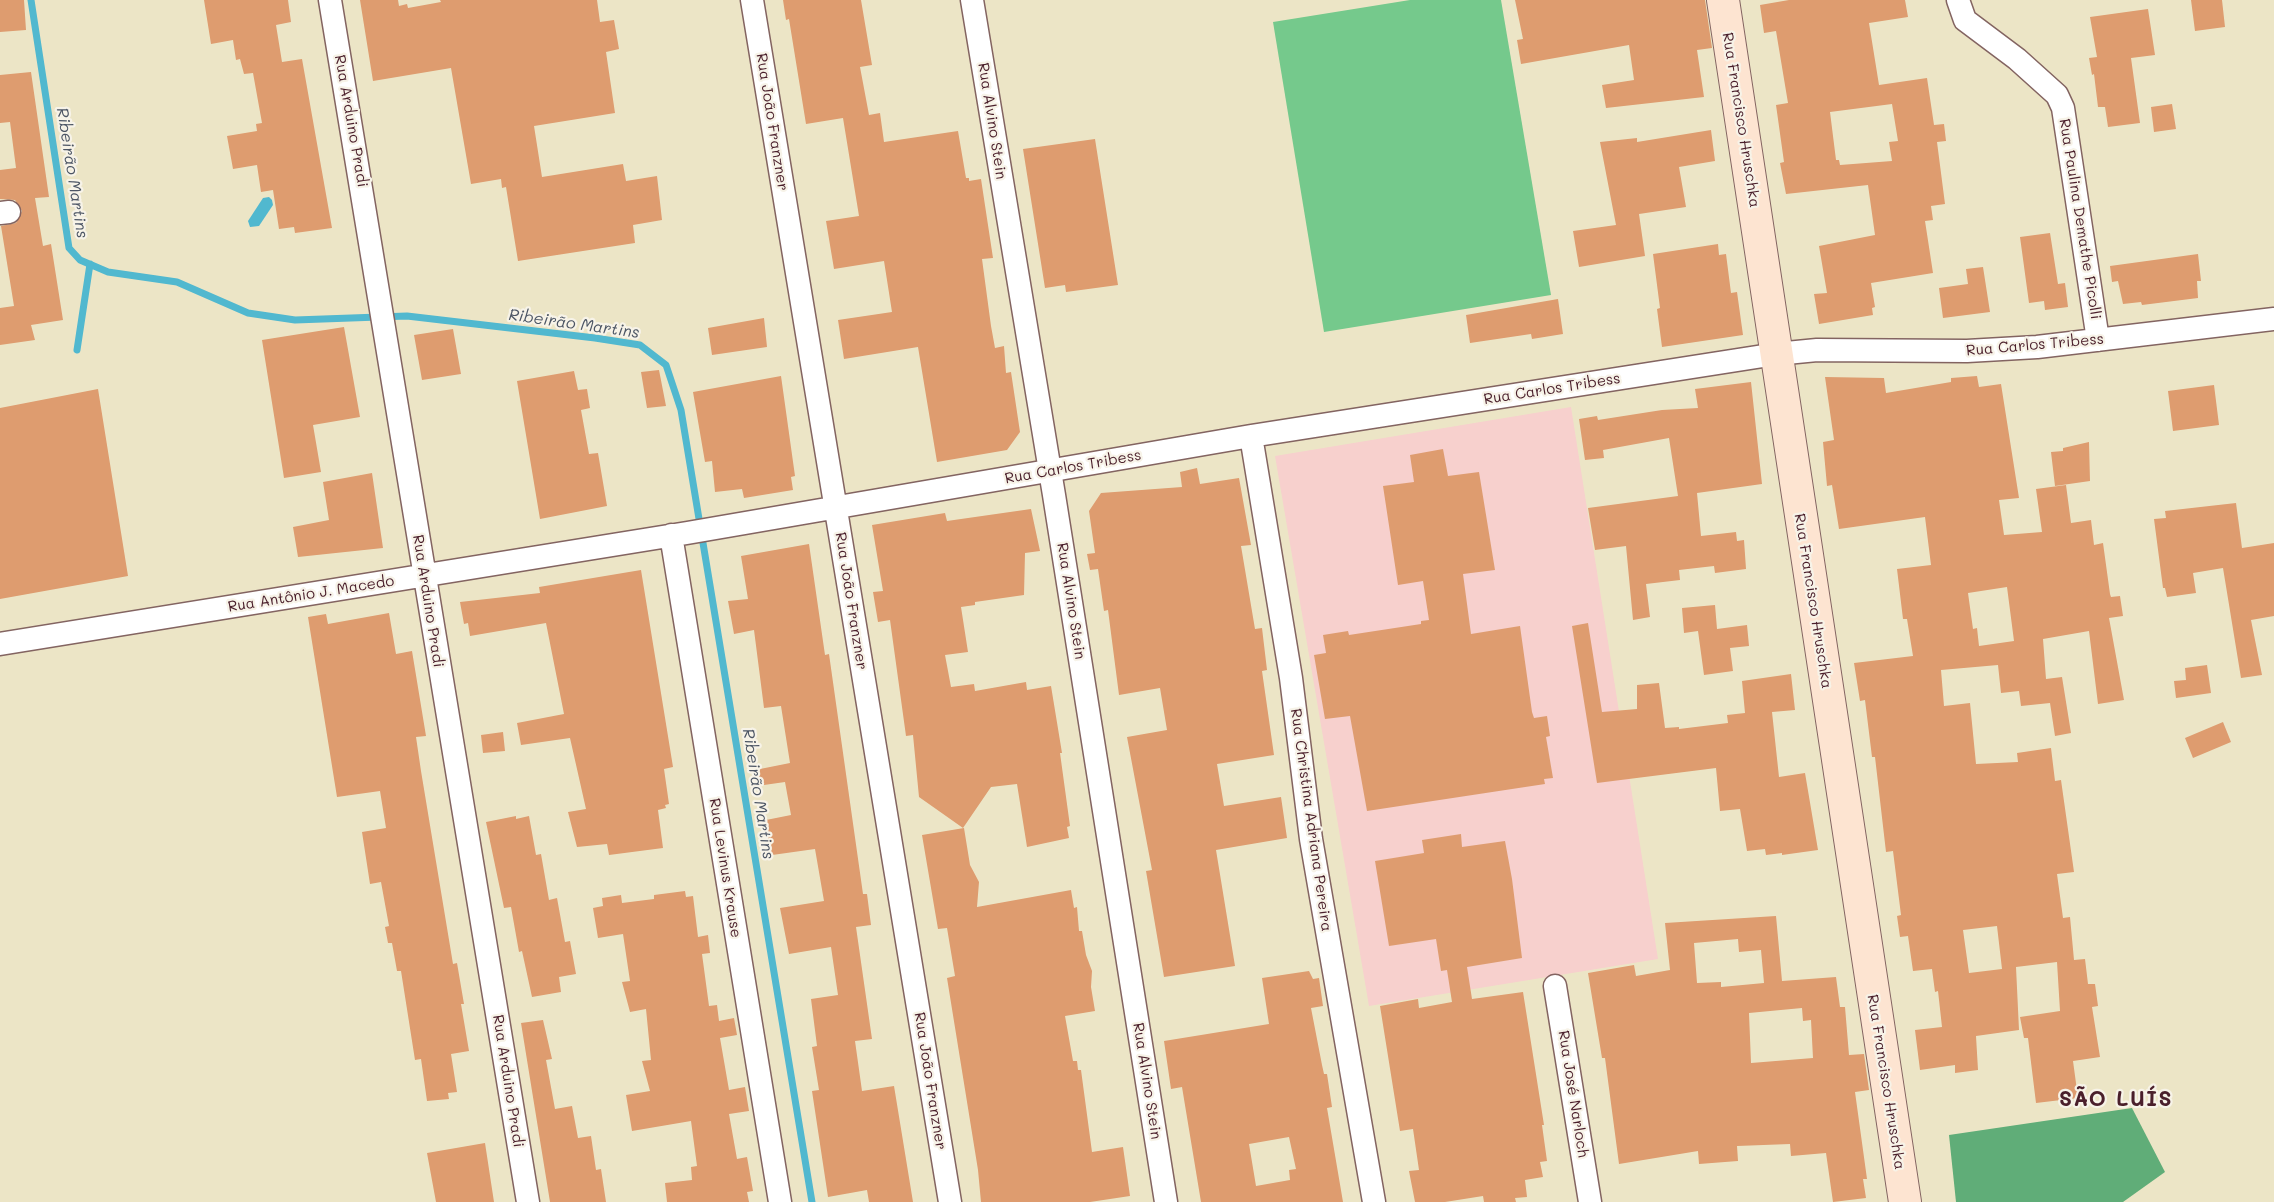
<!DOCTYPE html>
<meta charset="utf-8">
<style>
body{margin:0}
canvas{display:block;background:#ece5c6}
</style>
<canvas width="2274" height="1202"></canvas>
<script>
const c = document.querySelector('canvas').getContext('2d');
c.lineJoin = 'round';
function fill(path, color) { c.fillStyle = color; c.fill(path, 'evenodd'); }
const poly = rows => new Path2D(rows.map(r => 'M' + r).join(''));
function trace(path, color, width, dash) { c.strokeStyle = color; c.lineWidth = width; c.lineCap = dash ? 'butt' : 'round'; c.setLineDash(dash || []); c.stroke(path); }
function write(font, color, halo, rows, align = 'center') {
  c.font = font + ' Mali,sans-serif'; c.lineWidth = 4.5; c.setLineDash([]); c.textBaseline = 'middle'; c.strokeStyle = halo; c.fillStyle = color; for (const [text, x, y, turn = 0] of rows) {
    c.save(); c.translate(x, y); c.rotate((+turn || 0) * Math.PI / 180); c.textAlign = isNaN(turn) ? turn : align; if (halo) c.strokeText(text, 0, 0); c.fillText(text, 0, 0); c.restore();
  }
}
const built = poly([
 [1571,407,1658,959,1369,1006,1275,456]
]);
const green = poly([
 [1410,0,1501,0,1551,295,1324,332,1273,22]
]);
const forest = poly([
 [2132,1108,2165,1172,2123,1202,1956,1202,1949,1135]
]);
const water = poly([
 [269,197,272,200,273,205,259,226,250,227,248,221,263,198]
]);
const stream = poly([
 [31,0,69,248,80,260,108,272,177,282,248,313,295,320,407,316,595,338,640,345,666,365,681,410,812,1202],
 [77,350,90,264]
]);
const building = poly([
 [0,0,24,0,26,30,0,32],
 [204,0,288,0,291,22,276,25,282,62,302,59,332,228,295,233,294,227,279,229,273,190,261,192,257,165,233,169,227,136,257,131,256,124,262,123,253,73,244,74,240,59,236,60,233,40,211,44],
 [360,0,398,0,399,6,407,4,408,8,441,2,440,0,597,0,600,22,614,20,619,49,606,52,615,113,534,126,542,177,623,164,626,181,657,176,662,220,633,225,635,243,518,261,506,187,502,188,501,179,471,184,451,68,373,81],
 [783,0,861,0,872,65,860,67,869,115,880,113,884,142,958,131,966,178,969,178,969,181,981,179,993,258,982,259,991,326,995,348,1004,346,1006,373,1011,372,1020,432,1007,450,937,462,918,347,844,359,838,320,892,312,884,261,834,269,826,221,859,216,843,118,806,124,789,19,786,20],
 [1515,0,1705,0,1712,48,1697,50,1704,97,1606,108,1602,85,1634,80,1629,45,1521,64,1517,40,1523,39],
 [1789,0,1905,0,1908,17,1869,23,1879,85,1927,78,1934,125,1944,124,1946,141,1937,142,1945,204,1931,206,1933,220,1925,221,1933,273,1871,283,1875,307,1872,308,1873,315,1819,324,1814,294,1827,293,1819,246,1875,235,1868,185,1786,194,1780,163,1784,162,1776,105,1788,103,1776,31,1764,33,1760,5],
 [1892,104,1898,141,1889,142,1892,161,1840,165,1839,160,1836,160,1830,112],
 [2191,0,2222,0,2225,27,2195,31],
 [2148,9,2155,55,2131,58,2140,123,2108,127,2105,107,2098,107,2094,74,2092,75,2089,58,2097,57,2090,17],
 [31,72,49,197,35,198,43,246,51,244,63,320,31,325,35,340,0,345,0,308,14,306,1,226,16,223,22,211,15,200,0,199,0,170,16,168,10,122,0,123,0,75],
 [2172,104,2176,129,2154,132,2151,107],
 [1711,130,1715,161,1679,167,1686,207,1639,214,1645,256,1579,267,1573,231,1616,225,1600,142,1637,138,1637,142],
 [1095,139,1118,285,1066,292,1065,285,1045,288,1023,149],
 [2050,233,2058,284,2065,283,2068,307,2045,310,2044,301,2029,303,2020,237],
 [1718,244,1719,255,1726,254,1731,293,1737,292,1743,335,1662,347,1657,309,1660,308,1653,254],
 [2198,254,2201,281,2197,281,2198,298,2142,305,2141,302,2123,304,2118,281,2112,282,2110,266],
 [1983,267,1990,312,1943,318,1939,288,1968,284,1966,269],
 [1558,299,1563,334,1532,339,1531,334,1470,343,1466,315],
 [764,318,767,347,712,355,708,328],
 [344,327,360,417,313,425,321,472,284,478,262,340],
 [453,329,461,374,422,380,414,335],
 [659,370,666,406,647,408,641,372],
 [574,371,578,390,587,389,590,408,581,410,589,454,598,453,607,506,540,519,517,381],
 [781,376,795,476,791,477,793,490,744,498,742,489,715,492,712,461,705,462,693,392],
 [1977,376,1979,387,2001,384,2019,498,1999,500,2004,535,2042,532,2036,489,2066,485,2071,523,2091,520,2094,545,2103,543,2110,594,2111,597,2120,596,2123,616,2109,618,2124,700,2098,704,2089,631,2043,639,2046,679,2062,677,2071,733,2055,736,2050,703,2021,706,2019,691,2001,693,1998,665,1941,670,1944,706,1970,703,1976,764,2018,762,2017,753,2051,748,2055,781,2061,780,2074,872,2057,874,2063,918,2070,917,2074,960,2085,959,2088,984,2095,984,2098,1006,2092,1007,2100,1057,2073,1061,2078,1098,2036,1103,2028,1038,2024,1038,2020,1017,2060,1011,2057,962,2016,967,2019,1030,1976,1036,1978,1070,1955,1073,1955,1065,1920,1070,1915,1030,1942,1027,1938,991,1935,992,1932,969,1913,971,1908,936,1900,937,1897,916,1901,915,1893,851,1886,852,1875,757,1872,757,1865,700,1860,701,1854,663,1913,656,1907,619,1903,619,1897,569,1931,565,1925,517,1839,529,1832,485,1827,486,1823,442,1834,440,1825,377,1884,378,1886,393,1951,382,1951,378],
 [2007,587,2014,641,1979,646,1977,628,1973,629,1968,593],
 [1997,926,2002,969,1969,973,1963,930],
 [1751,382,1762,484,1697,493,1701,536,1736,532,1737,541,1744,540,1746,569,1715,573,1714,566,1679,570,1680,580,1646,584,1650,617,1633,620,1626,546,1595,550,1588,508,1678,496,1669,438,1603,450,1604,458,1585,460,1579,419,1597,416,1598,420,1662,410,1698,408,1695,389],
 [2214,385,2219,425,2173,431,2168,391],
 [98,389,128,576,0,599,0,408],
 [2089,442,2090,481,2055,486,2051,452,2063,451,2063,448],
 [1443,449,1448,476,1479,472,1495,570,1463,574,1471,634,1520,626,1532,712,1534,718,1547,716,1550,736,1546,737,1553,778,1544,779,1545,784,1367,811,1350,716,1325,719,1314,655,1326,653,1323,635,1348,631,1349,635,1421,624,1421,621,1429,620,1423,581,1398,585,1383,486,1414,482,1410,455],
 [1197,468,1200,484,1239,478,1251,545,1241,546,1255,629,1262,628,1267,670,1262,671,1274,755,1217,764,1224,806,1281,797,1287,838,1216,850,1235,966,1164,977,1146,871,1152,870,1127,737,1167,730,1160,688,1119,695,1108,610,1104,611,1098,569,1090,570,1087,554,1095,553,1089,511,1101,493,1182,487,1180,472],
 [372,473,383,548,298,557,293,527,329,520,323,482],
 [2236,503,2242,548,2274,543,2274,616,2251,620,2262,675,2241,678,2223,568,2193,573,2196,593,2167,597,2165,588,2163,588,2154,519,2166,518,2165,511],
 [1031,509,1040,551,1025,553,1024,595,975,602,975,605,961,607,968,652,945,655,951,687,974,684,975,691,1026,682,1027,690,1051,686,1062,753,1060,753,1070,826,1067,827,1069,838,1027,847,1017,784,991,787,963,828,919,797,913,735,906,736,890,620,878,622,873,592,883,591,872,525,945,513,947,521],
 [809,544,825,655,829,654,863,894,867,894,871,925,856,927,872,1039,855,1041,862,1091,894,1086,913,1202,869,1202,867,1190,828,1197,812,1091,819,1090,812,1047,817,1046,811,999,838,995,831,947,789,954,780,908,824,901,815,849,765,856,761,821,791,815,785,782,757,786,755,770,790,763,781,706,764,708,754,630,734,634,728,601,748,599,741,556],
 [641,570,673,767,664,769,669,804,665,805,666,808,658,810,663,848,609,855,607,844,577,847,568,812,586,809,570,738,521,745,517,723,564,714,546,623,470,636,468,623,464,624,460,602,540,593,539,587],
 [1715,605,1717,629,1747,625,1749,646,1730,648,1733,671,1704,675,1698,631,1684,633,1682,608],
 [389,613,396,654,412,651,426,736,416,737,421,771,453,964,457,963,464,1004,461,1004,469,1051,451,1054,457,1092,448,1093,449,1099,427,1101,421,1059,415,1060,401,971,397,971,392,943,388,943,385,927,389,926,381,882,370,884,362,832,386,828,380,791,337,797,308,617,326,614,328,624],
 [1588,623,1602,712,1637,709,1637,685,1659,683,1665,728,1679,727,1679,729,1728,723,1727,715,1745,713,1742,681,1791,674,1795,710,1772,712,1779,777,1805,773,1818,850,1782,855,1782,853,1766,855,1765,849,1747,851,1740,809,1720,811,1716,768,1597,783,1572,626],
 [2207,665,2211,693,2176,698,2174,681,2186,680,2185,668],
 [2223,722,2231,742,2193,758,2185,738],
 [503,732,505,751,483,753,481,735],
 [516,816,516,819,529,816,536,855,541,854,549,900,557,898,565,942,570,941,576,974,559,977,561,992,532,997,522,951,519,952,511,907,504,908,486,822],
 [964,828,970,865,979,882,977,907,1071,890,1074,908,1077,907,1079,931,1082,931,1086,955,1092,971,1091,987,1095,1011,1065,1016,1073,1061,1077,1061,1078,1070,1081,1070,1092,1152,1123,1147,1130,1196,1090,1202,981,1202,978,1170,947,978,955,976,947,928,938,929,922,835],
 [1461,834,1462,847,1505,841,1512,879,1522,958,1467,967,1472,999,1523,992,1544,1125,1542,1125,1547,1161,1540,1162,1543,1177,1525,1180,1527,1197,1515,1198,1516,1202,1484,1202,1483,1196,1445,1202,1415,1202,1409,1171,1419,1170,1413,1129,1400,1131,1380,1006,1418,999,1419,1008,1452,1002,1447,970,1441,971,1436,939,1389,946,1375,861,1424,853,1422,840],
 [685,891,686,897,693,896,698,937,708,935,710,953,702,954,709,1006,717,1005,719,1021,734,1018,737,1035,720,1038,729,1090,745,1087,749,1111,729,1114,737,1159,747,1157,753,1191,747,1192,749,1202,667,1202,665,1183,692,1180,691,1167,697,1166,691,1121,632,1131,626,1095,650,1091,642,1061,651,1060,646,1009,630,1012,622,982,630,981,623,934,598,938,593,908,603,906,602,898,621,895,622,903,654,899,654,895],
 [1776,916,1782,981,1836,977,1840,1007,1845,1007,1849,1055,1864,1054,1869,1090,1855,1092,1867,1179,1863,1179,1866,1198,1833,1202,1826,1153,1791,1156,1790,1144,1737,1146,1738,1161,1699,1164,1698,1151,1619,1164,1605,1058,1602,1058,1588,973,1634,965,1636,976,1670,970,1665,923],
 [1738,939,1739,952,1761,950,1764,983,1721,987,1721,982,1697,983,1694,943],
 [1802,1008,1803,1021,1811,1020,1813,1058,1751,1063,1749,1013],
 [1309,971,1313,979,1319,978,1323,1006,1311,1008,1322,1065,1324,1074,1327,1074,1332,1107,1327,1108,1343,1202,1201,1202,1182,1087,1171,1089,1164,1041,1269,1024,1262,978],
 [1289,1137,1296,1169,1289,1170,1290,1180,1256,1186,1249,1144],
 [543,1020,552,1059,546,1060,555,1109,572,1106,578,1138,591,1136,596,1170,601,1169,606,1202,550,1202,521,1023],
 [485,1143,494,1202,436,1202,427,1153]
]);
const minor = poly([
 [330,0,528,1202],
 [752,0,950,1202],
 [972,0,1054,495,1166,1202],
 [1958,0,1965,20,2017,59,2057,95,2063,108,2098,340],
 [0,213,9,212],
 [1251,436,1291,678,1311,839,1374,1202],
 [671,535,780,1202],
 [0,644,687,533,1251,436,1776,354,1817,350,1967,351,2037,347,2274,319],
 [1555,986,1590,1202]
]);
const secondary = poly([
 [1723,0,1905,1202]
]);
const streetNames = [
 ["Rua Francisco Hruschka",1741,120,81],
 ["Rua Arduino Pradi",351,121,80],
 ["Rua Alvino Stein",992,121,81],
 ["Rua João Franzner",772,122,81],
 ["Rua Paulina Demathe Picolli",2080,219,81],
 ["Rua Carlos Tribess",2035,345,-5],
 ["Rua Carlos Tribess",1552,389,-9],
 ["Rua Carlos Tribess",1073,467,-10],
 ["Rua Antônio J. Macedo",311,594,-9],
 ["Rua Arduino Pradi",428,601,81],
 ["Rua João Franzner",851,601,81],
 ["Rua Alvino Stein",1071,601,81],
 ["Rua Francisco Hruschka",1813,601,81],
 ["Rua Christina Adriana Pereira",1311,820,82],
 ["Rua Levinus Krause",725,868,81],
 ["Rua Arduino Pradi",508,1081,81],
 ["Rua João Franzner",930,1081,81],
 ["Rua Alvino Stein",1147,1081,81],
 ["Rua Francisco Hruschka",1886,1082,81],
 ["Rua José Narloch",1573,1094,81]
];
const waterNames = [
 ["Ribeirão Martins",72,173,81],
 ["Ribeirão Martins",574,324,8],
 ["Ribeirão Martins",758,794,81]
];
const districtNames = [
 ["SÃO LUÍS",2116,1100]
];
fill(built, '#f7d0cd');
fill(green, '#75c98c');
fill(forest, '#60ad78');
fill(water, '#51b8cf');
trace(stream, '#51b8cf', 7);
fill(building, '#de9c6f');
trace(minor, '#836461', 25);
trace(secondary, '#836461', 34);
trace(minor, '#fff', 22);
trace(secondary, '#fde4d1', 32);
write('15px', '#4a1f2b', '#f7f3e8', streetNames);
write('italic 16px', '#4c5564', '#f7f3e8', waterNames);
c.letterSpacing = '1.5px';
write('bold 21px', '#4a1f2b', '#f7f3e8', districtNames);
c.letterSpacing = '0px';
</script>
